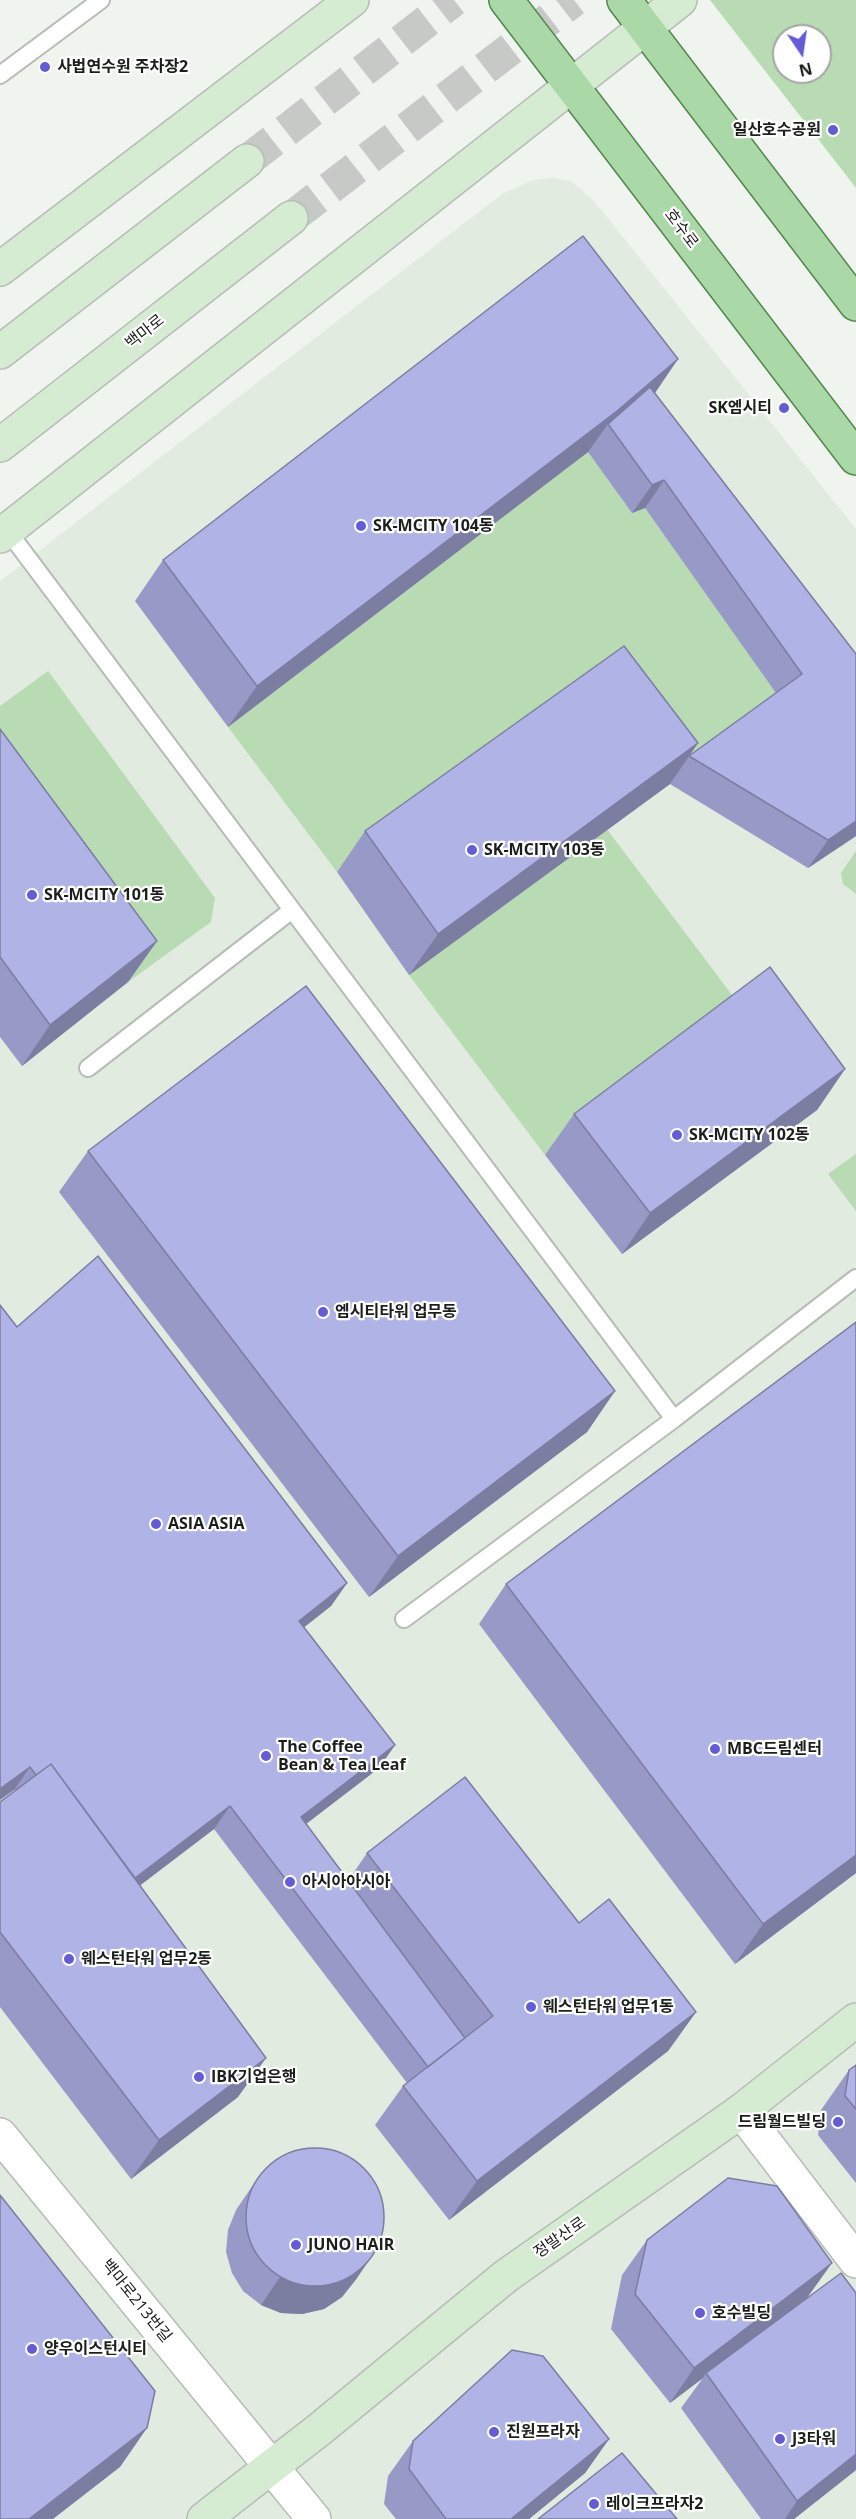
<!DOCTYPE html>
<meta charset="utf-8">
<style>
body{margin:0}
#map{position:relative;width:856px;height:2519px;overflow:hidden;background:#f0f4ef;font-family:"Open Sans",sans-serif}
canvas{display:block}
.north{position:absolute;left:772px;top:24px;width:60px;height:60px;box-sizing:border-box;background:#fff;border:2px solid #a4a5a4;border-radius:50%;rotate:167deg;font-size:16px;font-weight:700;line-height:24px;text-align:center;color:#1c1e1c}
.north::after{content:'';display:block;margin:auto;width:21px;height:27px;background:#635cd5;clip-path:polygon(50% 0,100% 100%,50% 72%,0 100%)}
</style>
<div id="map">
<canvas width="856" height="2519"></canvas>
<div class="north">N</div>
</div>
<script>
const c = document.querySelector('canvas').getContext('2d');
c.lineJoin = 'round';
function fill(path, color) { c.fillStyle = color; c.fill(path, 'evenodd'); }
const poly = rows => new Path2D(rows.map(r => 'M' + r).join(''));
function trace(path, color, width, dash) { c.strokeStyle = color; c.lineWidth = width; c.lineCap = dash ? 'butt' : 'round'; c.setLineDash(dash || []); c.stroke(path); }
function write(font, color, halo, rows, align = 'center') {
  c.font = font + ' "Open Sans","Noto Sans KR",sans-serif'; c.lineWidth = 4.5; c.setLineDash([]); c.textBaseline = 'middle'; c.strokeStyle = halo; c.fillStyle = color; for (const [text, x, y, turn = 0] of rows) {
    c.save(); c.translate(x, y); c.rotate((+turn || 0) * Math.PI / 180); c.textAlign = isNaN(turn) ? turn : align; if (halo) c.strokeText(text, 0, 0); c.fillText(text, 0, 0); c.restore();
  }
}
const built = poly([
 [553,178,571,181,594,201,856,529,856,2519,0,2519,0,581,502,194,533,180]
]);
const green = poly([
 [710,0,856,0,856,188],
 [784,36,820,36,820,72,784,72],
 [588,452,632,513,645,508,783,702,670,784,595,687,337,872,228,727],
 [48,671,215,898,211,922,128,982,0,808,0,706],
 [606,828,742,1008,545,1155,409,975],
 [856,851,856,894,843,884,841,873],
 [856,1154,856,1211,828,1174]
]);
const secondaryTunnel = poly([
 [247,161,454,0],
 [291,218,574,0]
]);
const lane = poly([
 [0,75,101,0],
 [7,530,674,1419,404,1619],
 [88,1068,292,910],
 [674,1419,856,1278]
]);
const street = poly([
 [741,2111,856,2261],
 [0,2135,314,2519]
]);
const secondary = poly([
 [0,269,352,0],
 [0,352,247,161],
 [0,445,291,218],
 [0,536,680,0],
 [204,2519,320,2429,506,2276,741,2111,856,2020]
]);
const primary = poly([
 [506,0,856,458],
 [624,0,856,304]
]);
const wall = poly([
 [678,359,655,393,856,654,856,836,808,868,670,784,409,975,337,872,365,831,698,743,689,756,776,693,645,508,632,513,588,452,228,727,135,601,163,560],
 [0,729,157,941,128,982,22,1066,0,1037],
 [845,1069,817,1110,622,1254,545,1155,574,1114],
 [88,1151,615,1391,587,1432,369,1597,59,1192],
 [856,1322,856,1873,735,1964,479,1624,506,1584],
 [17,1327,347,1583,331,1606,304,1627,395,1745,379,1768,306,1824,348,1881,367,1853,579,1923,696,2012,668,2051,449,2220,375,2125,403,2086,407,2083,214,1829,140,1885,238,2097,131,2179,0,2007,0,1802,15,1791,14,1790],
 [856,2065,856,2183,818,2135,821,2110,849,2070],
 [255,2182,357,2278,342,2297,324,2309,302,2314,281,2313,261,2305,243,2291,232,2273,226,2252,228,2230,236,2210],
 [647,2240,807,2298,784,2315,856,2293,856,2470,794,2519,761,2519,681,2408,703,2378,670,2403,611,2329,622,2275],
 [609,2439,585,2473,529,2519,396,2519,384,2504,388,2476,413,2441]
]);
const shadedWall = poly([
 [678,359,650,400,608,424,588,452,228,727,257,686],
 [664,480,645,508,632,513,652,485],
 [698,743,670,784,409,975,438,934],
 [856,821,856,836,808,868,828,840],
 [157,941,128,982,22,1066,50,1025],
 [845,1069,817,1110,622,1254,650,1213],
 [615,1391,587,1432,369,1597,398,1556],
 [347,1583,331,1606,283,1644,299,1621],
 [395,1745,379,1768,285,1840,301,1817],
 [30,1767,14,1790,0,1800,0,1789],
 [230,1806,214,1829,104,1913,120,1890],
 [856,1855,856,1873,735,1964,763,1924],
 [696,2012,668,2051,449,2220,477,2181],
 [266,2058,238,2097,131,2179,159,2140],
 [376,2250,357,2278,342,2297,324,2309,302,2314,281,2313,261,2305,280,2277],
 [832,2263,807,2298,707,2375,706,2373,703,2378,670,2403,694,2368],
 [147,2428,120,2467,53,2519,29,2519],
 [609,2439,585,2473,529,2519,511,2519],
 [856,2454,856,2470,794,2519,785,2519,797,2501]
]);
const building = poly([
 [583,236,678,359,617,411,257,686,163,560,583,236],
 [650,387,856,654,856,821,828,840,689,756,802,674,664,480,652,485,608,424,650,387],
 [624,646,698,743,438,934,365,831,624,646],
 [0,729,157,941,50,1025,0,957,0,729],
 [770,967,845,1069,650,1213,574,1114,770,967],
 [306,986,615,1391,398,1556,88,1151,306,986],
 [98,1256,347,1583,299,1621,395,1745,301,1817,465,2038,428,2067,230,1806,135,1878,51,1764,36,1775,30,1767,0,1789,0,1305,17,1327,98,1256],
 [856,1322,856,1855,763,1924,506,1584,856,1322],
 [51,1764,266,2058,159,2140,0,1932,0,1802,51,1764],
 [465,1777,579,1923,609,1899,696,2012,477,2181,403,2086,493,2016,367,1853,465,1777],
 [856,2065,856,2109,845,2096,849,2070,856,2065],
 '246 2217a69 69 0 1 1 138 0a69 69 0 1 1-138 0Z',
 [728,2178,777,2186,832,2263,694,2368,635,2294,647,2240,728,2178],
 [0,2195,155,2391,147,2428,29,2519,0,2519,0,2195],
 [841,2273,856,2293,856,2454,797,2501,706,2373,841,2273],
 [512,2350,543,2356,609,2439,511,2519,446,2519,409,2469,413,2441,512,2350],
 [622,2453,677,2519,538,2519,622,2453]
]);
const markers = [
 [45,67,6,"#635cd5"],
 [833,130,6,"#635cd5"],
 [784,408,6,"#635cd5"],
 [361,526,6,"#635cd5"],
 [472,850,6,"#635cd5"],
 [32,895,6,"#635cd5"],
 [677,1135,6,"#635cd5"],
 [323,1312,6,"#635cd5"],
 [156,1524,6,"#635cd5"],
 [715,1749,6,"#635cd5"],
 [266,1756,6,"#635cd5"],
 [290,1882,6,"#635cd5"],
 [69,1959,6,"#635cd5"],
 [531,2007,6,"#635cd5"],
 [199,2077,6,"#635cd5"],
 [838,2122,6,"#635cd5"],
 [296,2245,6,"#635cd5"],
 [700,2313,6,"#635cd5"],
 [32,2349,6,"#635cd5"],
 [494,2432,6,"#635cd5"],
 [780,2439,6,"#635cd5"],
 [594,2504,6,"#635cd5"]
];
const poiNames = [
 ["사법연수원 주차장2",57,67],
 ["일산호수공원",821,130,"right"],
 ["SK엠시티",772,408,"right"],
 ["SK-MCITY 104동",373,526],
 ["SK-MCITY 103동",484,850],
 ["SK-MCITY 101동",44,895],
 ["SK-MCITY 102동",689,1135],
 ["엠시티타워 업무동",335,1312],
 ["ASIA ASIA",168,1524],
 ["The Coffee",278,1747],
 ["Bean & Tea Leaf",278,1765],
 ["MBC드림센터",727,1749],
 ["아시아아시아",302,1882],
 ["웨스턴타워 업무2동",81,1959],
 ["웨스턴타워 업무1동",543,2007],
 ["IBK기업은행",211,2077],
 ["드림월드빌딩",826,2122,"right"],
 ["JUNO HAIR",308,2245],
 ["호수빌딩",712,2313],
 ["양우이스턴시티",44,2349],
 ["진원프라자",506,2432],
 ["J3타워",792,2439],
 ["레이크프라자2",606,2504]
];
const streetNames = [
 ["호수로",681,229,53],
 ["백마로",145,332,-38],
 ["정발산로",560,2238,-35],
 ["백마로213번길",136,2301,51]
];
fill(built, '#e1ebe0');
fill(green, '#b8dbb3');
trace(secondaryTunnel, '#c6c9c5', 33, [33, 16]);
trace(lane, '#b7bcb7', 20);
trace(street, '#b7bcb7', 36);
trace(secondary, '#b7bcb7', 36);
trace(primary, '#54864f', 36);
trace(lane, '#fff', 16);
trace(street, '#fff', 33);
trace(secondary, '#d5ecd2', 33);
trace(primary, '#aad8a6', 33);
fill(wall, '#979ac6');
fill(shadedWall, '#7b7da1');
fill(building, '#b0b3e6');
trace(building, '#7b7da1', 1.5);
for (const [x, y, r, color] of markers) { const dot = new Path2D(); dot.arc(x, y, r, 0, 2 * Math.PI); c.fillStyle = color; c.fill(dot); trace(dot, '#fff', 2); }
write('bold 16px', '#1c1e1c', '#fff', poiNames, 'left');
write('16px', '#1c1e1c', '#fff', streetNames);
</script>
